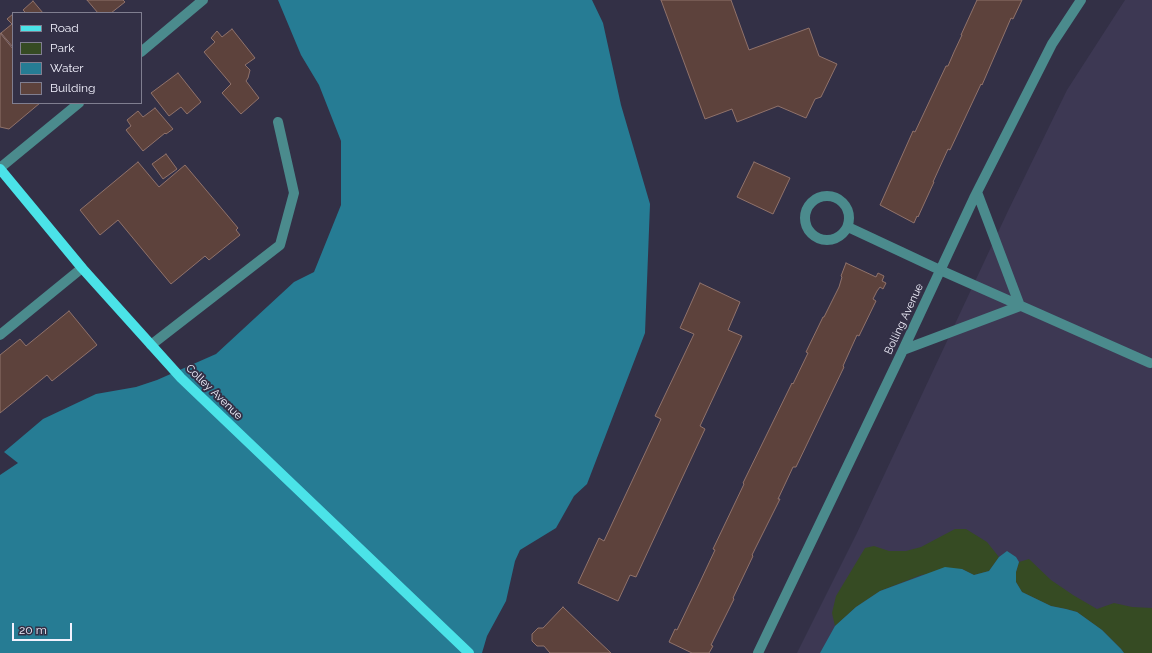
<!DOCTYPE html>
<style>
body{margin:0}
#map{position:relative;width:1152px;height:653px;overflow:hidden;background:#333046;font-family:Raleway,sans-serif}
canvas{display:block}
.legend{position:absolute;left:12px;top:12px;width:130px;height:92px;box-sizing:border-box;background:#333046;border:1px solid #807e90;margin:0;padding:5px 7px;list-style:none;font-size:12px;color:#f3f2fe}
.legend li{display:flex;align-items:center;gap:8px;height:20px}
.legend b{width:20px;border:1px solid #807e90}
.scale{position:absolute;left:12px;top:623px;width:60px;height:18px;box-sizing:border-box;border:2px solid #f3f2fe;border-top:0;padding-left:5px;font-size:12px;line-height:14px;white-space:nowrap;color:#f3f2fe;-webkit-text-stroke:3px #333046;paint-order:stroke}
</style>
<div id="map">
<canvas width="1152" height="653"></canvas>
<ul class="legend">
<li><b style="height:5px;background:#4be3e8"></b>Road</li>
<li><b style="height:11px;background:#364b23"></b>Park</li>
<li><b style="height:11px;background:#267c94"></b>Water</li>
<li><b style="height:11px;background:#5d423c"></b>Building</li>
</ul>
<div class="scale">20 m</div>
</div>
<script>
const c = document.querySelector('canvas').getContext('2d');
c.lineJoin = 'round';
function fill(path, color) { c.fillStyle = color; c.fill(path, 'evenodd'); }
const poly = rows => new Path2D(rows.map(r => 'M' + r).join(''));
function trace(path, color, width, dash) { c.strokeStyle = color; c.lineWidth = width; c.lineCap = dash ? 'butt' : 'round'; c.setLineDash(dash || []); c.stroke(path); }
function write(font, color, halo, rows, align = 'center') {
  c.font = font + ' Raleway,sans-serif'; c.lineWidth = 4; c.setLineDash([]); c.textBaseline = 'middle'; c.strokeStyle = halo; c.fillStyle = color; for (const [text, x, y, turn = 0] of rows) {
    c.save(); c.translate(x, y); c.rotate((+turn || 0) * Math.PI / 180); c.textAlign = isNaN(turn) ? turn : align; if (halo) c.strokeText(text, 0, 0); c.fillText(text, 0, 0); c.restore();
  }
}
const built = poly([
 [1125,0,1152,0,1152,653,797,653,856,535,1008,211,1067,90]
]);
const green = poly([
 [955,529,966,529,987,542,999,557,989,571,974,575,962,569,921,575,880,591,856,607,835,626,832,613,836,596,865,548,874,546,889,551,906,551,921,547],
 [1029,559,1051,580,1073,595,1097,609,1114,603,1132,607,1152,608,1152,653,1124,653,1121,649,1102,630,1077,612,1066,609,1051,606,1022,592,1016,582,1016,572,1019,562]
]);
const water = poly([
 [278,0,592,0,603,23,621,105,650,204,645,333,587,484,574,496,556,528,520,550,515,561,506,601,487,636,482,653,0,653,0,475,18,463,4,452,43,419,96,394,136,387,157,380,216,354,294,282,314,272,341,205,341,141,319,85,301,55],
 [1007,551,1016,557,1019,562,1016,572,1016,582,1022,592,1051,606,1066,609,1077,612,1102,630,1121,649,1124,653,820,653,835,626,856,607,880,591,945,567,962,569,974,575,989,571,999,557]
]);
const building = poly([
 [87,0,123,0,125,2,111,13,98,13,87,0],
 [661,0,731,0,749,50,809,28,819,56,837,64,821,97,815,99,806,118,778,106,737,122,732,109,705,119,661,0],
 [977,0,1022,0,1013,19,1011,18,982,85,981,84,950,150,948,149,933,182,934,182,918,217,917,216,914,223,880,205,913,131,915,132,946,66,948,66,954,52,962,35,961,35,977,0],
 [33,1,43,13,26,13,23,10,33,1],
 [13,14,13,47,1,33,12,24,7,19,13,14],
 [232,29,255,58,245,65,250,70,248,78,246,81,259,98,241,114,222,93,231,84,204,52,215,42,211,38,217,31,222,37,232,29],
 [0,33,13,49,13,103,40,103,9,129,0,127,0,33],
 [178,73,201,102,187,114,181,107,169,116,151,93,178,73],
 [155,108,173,129,166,134,165,133,143,151,126,130,131,126,127,120,138,111,143,117,155,108],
 [166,154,177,169,163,179,152,164,166,154],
 [138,162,159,187,185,165,238,228,236,230,240,235,209,260,205,256,171,284,118,220,100,235,80,210,138,162],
 [754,162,790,178,773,214,737,197,754,162],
 [846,263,876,277,878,273,884,276,882,281,886,283,883,289,880,287,877,291,873,299,876,301,859,336,857,335,843,366,844,367,796,467,793,467,778,499,780,499,752,555,753,556,733,598,734,599,711,645,713,646,709,653,692,653,669,642,675,629,677,630,700,582,715,550,713,549,744,484,743,483,792,383,793,384,808,353,806,352,823,317,824,317,839,287,842,277,841,276,846,263],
 [700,283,740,302,728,330,742,336,700,426,705,429,636,577,630,575,618,601,578,583,599,538,604,541,661,419,655,416,694,334,680,328,700,283],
 [69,311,97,345,52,381,47,375,0,413,0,355,20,339,26,346,69,311],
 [563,607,592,635,611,653,550,653,544,646,537,646,532,641,532,634,538,628,543,628,563,607]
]);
const minor = poly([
 [141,52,203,0],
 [0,168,79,103],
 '805 218a22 22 0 1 1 44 0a22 22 0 1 1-44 0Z',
 [848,227,940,270,1150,363],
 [0,335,82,268],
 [151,345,280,245,294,193,278,122],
 [903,350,1020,306,977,192],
 [758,653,903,350,974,198,1052,44,1081,0]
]);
const major = poly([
 [0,169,82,268,181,378,469,653]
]);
const streetNames = [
 ["Bolling Avenue",904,319,-65],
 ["Colley Avenue",214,392,44]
];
fill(built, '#3d3853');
fill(green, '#364b23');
fill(water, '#267c94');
fill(building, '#5d423c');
trace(building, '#90726b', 1);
trace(minor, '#4b8b8d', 10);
trace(major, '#4be3e8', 10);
write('11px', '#f3f2fe', '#333046', streetNames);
</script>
